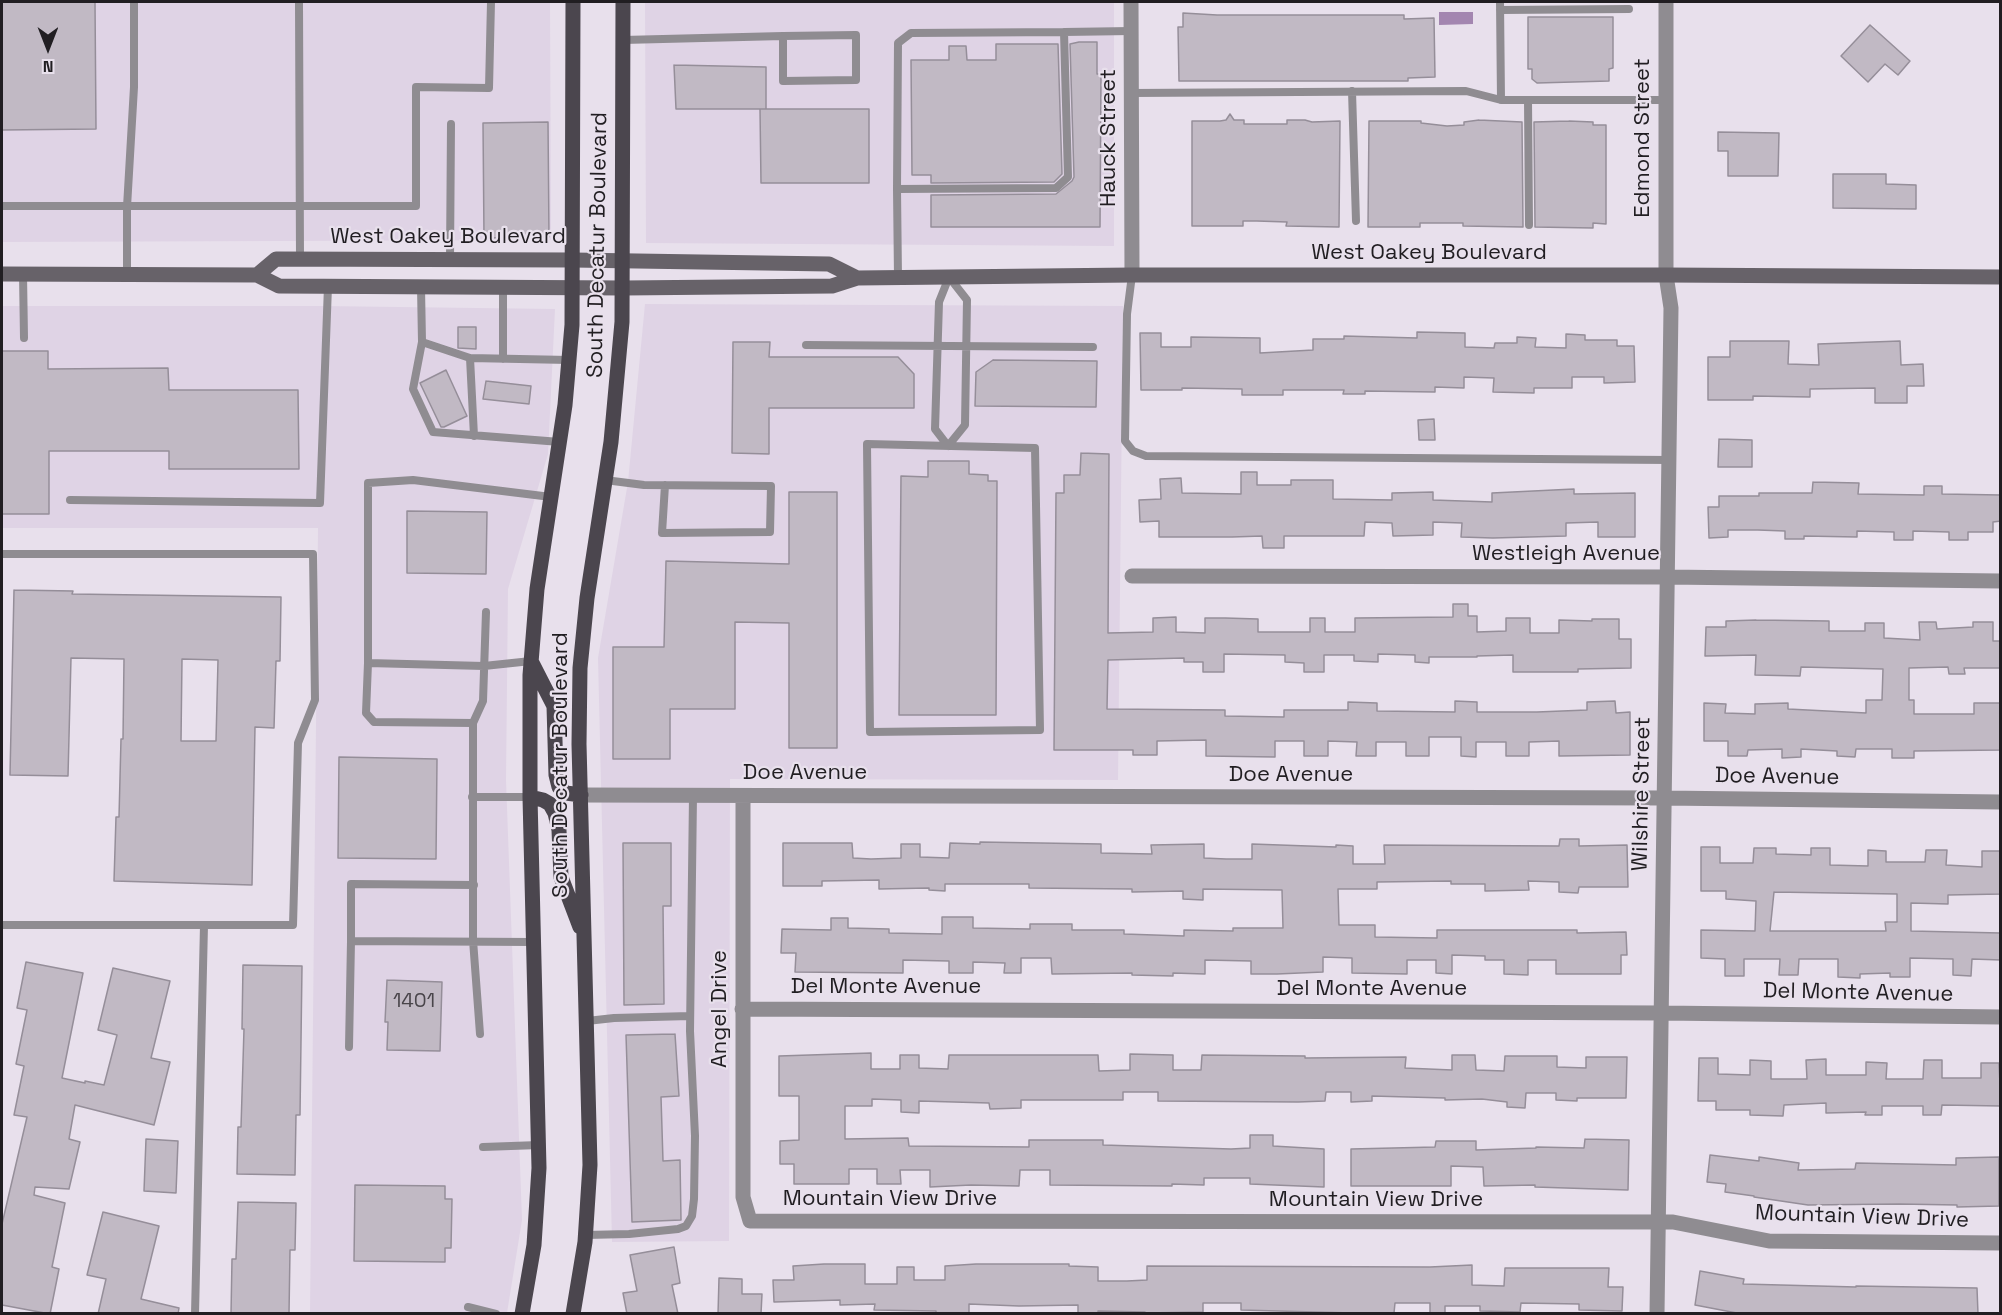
<!DOCTYPE html>
<style>
body{margin:0}
#map{position:relative;width:2002px;height:1315px;overflow:hidden;background:#e8e0ec;font-family:"Space Grotesk",sans-serif}
canvas{display:block}
.frame{position:absolute;inset:0;border:3px solid #211e22;pointer-events:none}
.north{position:absolute;left:18px;top:18px;width:60px;height:60px;-webkit-text-stroke:4px #e8e0ec;paint-order:stroke;rotate:180deg;font-size:16px;font-weight:700;line-height:24px;text-align:center;color:#211e22}
.north::after{content:'';display:block;margin:auto;width:21px;height:27px;background:#211e22;clip-path:polygon(50% 0,100% 100%,50% 72%,0 100%)}
</style>
<div id="map">
<canvas width="2002" height="1315"></canvas>
<div class="frame"></div>
<div class="north">N</div>
</div>
<script>
const c = document.querySelector('canvas').getContext('2d');
c.lineJoin = 'round';
function fill(path, color) { c.fillStyle = color; c.fill(path, 'evenodd'); }
const poly = rows => new Path2D(rows.map(r => 'M' + r).join(''));
function trace(path, color, width, dash) { c.strokeStyle = color; c.lineWidth = width; c.lineCap = dash ? 'butt' : 'round'; c.setLineDash(dash || []); c.stroke(path); }
function write(font, color, halo, rows, align = 'center') {
  c.font = font + ' "Space Grotesk",sans-serif'; c.lineWidth = 4.5; c.setLineDash([]); c.textBaseline = 'middle'; c.strokeStyle = halo; c.fillStyle = color; for (const [text, x, y, turn = 0] of rows) {
    c.save(); c.translate(x, y); c.rotate((+turn || 0) * Math.PI / 180); c.textAlign = isNaN(turn) ? turn : align; if (halo) c.strokeText(text, 0, 0); c.fillText(text, 0, 0); c.restore();
  }
}
const built = poly([
 [2,2,550,2,551,240,2,242],
 [645,2,1114,2,1114,246,646,243],
 [645,304,1123,306,1118,780,730,779,729,1241,612,1242,598,658,628,482],
 [2,306,321,306,555,309,548,454,508,589,506,780,522,1220,507,1313,310,1313,318,528,2,528]
]);
const water = poly([
 [1439,12,1473,12,1473,24,1439,25]
]);
const building = poly([
 [2,2,95,2,96,129,2,130,2,2],
 [1183,13,1217,15,1404,15,1404,19,1434,18,1435,77,1408,78,1408,81,1179,81,1178,27,1183,27,1183,13],
 [1528,17,1613,17,1613,68,1609,69,1609,81,1537,83,1532,79,1532,69,1528,69,1528,17],
 [1870,25,1910,61,1898,75,1885,64,1868,82,1841,56,1870,25],
 [1079,42,1097,42,1097,74,1101,74,1100,227,931,227,931,195,1056,194,1072,181,1074,177,1070,44,1079,42],
 [996,44,1058,44,1062,174,1054,182,931,183,931,175,912,175,911,60,949,60,949,46,966,46,967,60,996,60,996,44],
 [674,65,766,67,766,109,676,109,674,65],
 [760,109,869,109,869,183,761,183,760,109],
 [1230,114,1234,120,1244,120,1244,124,1287,124,1287,120,1305,120,1312,122,1340,121,1339,227,1286,226,1287,222,1257,221,1243,221,1243,226,1192,226,1192,121,1220,121,1226,120,1230,114],
 [1479,120,1522,122,1523,227,1463,226,1463,223,1420,223,1420,227,1368,227,1369,121,1421,121,1421,123,1447,126,1464,125,1464,122,1479,120],
 [1569,121,1593,122,1593,125,1606,125,1606,224,1593,223,1593,228,1535,227,1534,122,1569,121],
 [548,122,549,237,484,238,483,123,548,122],
 [1718,132,1779,133,1778,176,1728,176,1728,151,1718,151,1718,132],
 [1833,174,1886,174,1886,184,1916,185,1916,209,1833,208,1833,174],
 [458,327,476,327,476,349,458,348,458,327],
 [1417,332,1465,333,1465,347,1494,348,1495,343,1517,343,1517,337,1536,338,1535,347,1566,348,1566,334,1585,335,1585,340,1617,340,1617,346,1634,346,1635,382,1604,383,1604,377,1572,377,1572,388,1534,388,1534,393,1493,392,1494,378,1464,377,1464,388,1435,387,1435,392,1365,391,1365,394,1343,394,1344,390,1283,390,1283,395,1242,395,1242,389,1182,388,1182,390,1141,390,1140,333,1161,333,1161,347,1191,347,1191,337,1260,338,1260,353,1313,350,1313,339,1344,339,1344,336,1417,338,1417,332],
 [1730,341,1789,341,1788,364,1819,365,1818,344,1900,341,1901,365,1923,364,1924,386,1907,386,1907,403,1875,403,1875,388,1810,389,1810,397,1753,396,1753,400,1708,400,1708,357,1730,357,1730,341],
 [733,342,770,342,769,357,898,357,914,374,914,408,769,408,769,454,732,453,733,342],
 [2,351,48,351,48,369,168,368,169,390,298,390,299,469,169,469,169,451,49,451,49,514,2,514,2,351],
 [993,360,1097,361,1096,407,975,406,976,372,993,360],
 [446,370,467,416,444,427,441,427,420,383,446,370],
 [486,381,531,386,529,404,483,399,486,381],
 [1434,419,1435,440,1419,440,1418,420,1434,419],
 [1719,439,1752,440,1752,467,1718,467,1719,439],
 [1081,453,1109,454,1108,633,1153,632,1153,618,1176,617,1176,632,1205,633,1205,618,1225,618,1258,619,1258,632,1310,632,1310,618,1325,618,1325,632,1355,632,1355,618,1453,617,1453,604,1468,604,1468,616,1477,616,1477,632,1506,631,1506,618,1530,618,1530,633,1559,633,1559,620,1592,621,1592,619,1619,619,1619,639,1631,639,1631,668,1578,669,1578,672,1513,672,1513,655,1477,656,1477,657,1429,657,1429,663,1415,662,1415,655,1378,654,1378,662,1354,661,1354,655,1324,655,1324,672,1304,672,1304,663,1285,662,1285,655,1224,654,1224,672,1203,672,1203,662,1184,662,1184,658,1108,660,1107,709,1225,710,1225,716,1284,717,1284,710,1348,710,1348,702,1377,703,1377,711,1455,712,1455,701,1477,702,1477,712,1537,712,1587,710,1587,702,1615,701,1616,713,1630,712,1630,755,1559,756,1559,741,1529,742,1529,756,1506,756,1506,742,1476,742,1476,757,1461,756,1461,737,1429,737,1429,756,1406,756,1406,742,1376,742,1376,756,1356,756,1357,742,1328,741,1328,756,1304,756,1304,741,1275,741,1275,757,1206,756,1206,740,1157,741,1157,755,1133,755,1133,750,1054,750,1056,493,1064,493,1064,475,1080,475,1081,453],
 [928,461,969,461,969,474,988,475,988,481,997,481,996,715,899,715,901,476,928,477,928,461],
 [1241,472,1257,472,1257,485,1291,485,1291,480,1333,480,1333,499,1392,500,1392,493,1433,492,1433,500,1492,502,1492,493,1574,489,1574,494,1635,493,1635,537,1598,537,1598,522,1566,523,1566,536,1493,538,1461,537,1462,523,1433,522,1433,535,1393,536,1392,523,1365,522,1364,536,1284,536,1284,548,1263,548,1262,536,1232,537,1159,537,1159,521,1140,522,1139,500,1161,499,1160,479,1181,478,1182,493,1241,494,1241,472],
 [1813,482,1859,483,1858,494,1924,495,1924,486,1942,486,1942,494,2001,495,2001,521,1993,522,1993,532,1968,532,1968,540,1949,540,1949,532,1913,531,1913,540,1894,540,1894,532,1857,531,1857,537,1804,536,1804,539,1785,539,1785,531,1758,530,1728,530,1728,537,1709,538,1708,507,1719,507,1719,496,1759,496,1759,493,1812,493,1813,482],
 [789,492,837,492,837,748,789,748,789,623,735,622,735,709,670,709,670,759,613,759,613,647,664,647,666,561,789,564,789,492],
 [407,511,487,512,486,574,407,573,407,511],
 [14,590,73,591,72,594,281,597,280,661,276,661,274,728,255,727,252,885,114,881,116,817,119,817,121,739,123,739,124,659,71,658,68,776,10,775,14,590],
 [182,659,218,660,216,741,181,741,182,659],
 [1756,620,1829,621,1829,631,1865,631,1865,623,1884,623,1884,638,1920,640,1919,622,1936,622,1937,629,1973,627,1973,622,1993,622,1993,641,2001,641,2001,668,1964,668,1965,674,1949,674,1948,667,1909,668,1909,700,1914,700,1914,714,1974,714,1974,703,2001,703,2001,750,1914,751,1914,758,1892,758,1892,749,1856,749,1855,757,1837,756,1837,751,1801,749,1801,757,1782,758,1782,749,1748,750,1747,756,1728,756,1728,741,1704,741,1704,703,1726,704,1725,713,1755,714,1755,704,1788,703,1788,709,1866,713,1866,700,1882,700,1883,669,1801,667,1800,676,1755,675,1756,655,1705,656,1706,627,1726,627,1726,621,1756,620],
 [339,757,437,759,436,859,338,858,339,757],
 [1560,839,1579,839,1579,846,1627,845,1628,887,1579,887,1578,893,1559,892,1559,882,1528,881,1529,890,1485,891,1485,884,1451,884,1451,881,1377,882,1377,889,1338,889,1339,925,1375,925,1375,937,1437,938,1437,930,1577,930,1577,933,1626,932,1627,955,1621,955,1621,974,1556,974,1556,960,1528,960,1528,975,1504,974,1504,960,1485,960,1485,956,1452,955,1452,974,1436,973,1436,960,1407,960,1407,974,1352,973,1352,958,1323,957,1323,972,1277,974,1251,974,1251,961,1205,960,1205,974,1173,973,1173,976,1132,975,1132,973,1052,974,1051,958,1021,958,1021,973,1004,973,1005,963,973,962,973,973,949,973,949,961,903,960,903,973,795,972,796,953,781,953,782,929,831,930,831,918,848,918,848,928,889,929,889,933,942,934,942,917,973,917,973,928,1030,929,1030,924,1072,924,1072,930,1124,930,1124,934,1184,936,1184,930,1233,931,1233,928,1283,928,1282,890,1203,889,1203,900,1183,899,1183,891,1132,892,1132,889,1029,888,1029,884,945,884,945,891,929,890,929,888,879,889,879,880,822,881,822,886,783,886,783,843,852,843,853,858,871,859,901,858,901,844,920,844,920,857,949,858,950,843,980,844,980,842,1101,844,1101,853,1152,854,1151,845,1204,844,1204,858,1226,859,1252,859,1252,844,1336,847,1336,845,1353,846,1353,864,1385,864,1384,845,1559,846,1560,839],
 [623,843,671,843,671,906,663,906,664,1004,624,1005,623,843],
 [1701,847,1720,847,1720,863,1753,863,1754,848,1776,848,1776,854,1811,855,1811,848,1830,848,1830,865,1868,866,1868,850,1886,851,1886,862,1925,862,1926,850,1947,850,1946,865,1982,867,1982,851,2001,851,2001,894,1948,895,1948,904,1911,903,1911,931,2001,933,2001,960,1972,959,1971,976,1953,975,1953,959,1910,958,1910,977,1890,977,1890,973,1860,974,1860,978,1838,977,1838,959,1799,959,1798,975,1779,975,1780,959,1744,959,1744,976,1725,976,1725,959,1701,958,1701,930,1755,931,1756,901,1726,899,1726,891,1701,891,1701,847],
 [1774,892,1897,894,1897,922,1885,922,1886,931,1770,931,1774,892],
 [26,962,83,973,62,1078,85,1083,85,1081,104,1085,117,1035,98,1030,113,968,170,981,151,1058,170,1062,154,1125,75,1105,69,1139,80,1142,69,1189,35,1187,34,1195,65,1203,52,1267,59,1269,50,1314,2,1305,2,1224,27,1117,14,1115,24,1066,16,1064,27,1010,17,1008,26,962],
 [243,965,302,966,300,1115,296,1115,295,1175,237,1174,238,1127,241,1127,244,1029,242,1029,243,965],
 [387,980,442,982,440,1051,387,1050,388,1022,385,1022,387,980],
 [675,1034,679,1096,661,1097,663,1161,680,1160,681,1220,632,1222,626,1035,675,1034],
 [871,1053,871,1069,900,1069,900,1055,919,1055,919,1068,948,1069,949,1055,1098,1055,1099,1071,1130,1070,1130,1054,1173,1055,1173,1070,1201,1070,1202,1055,1305,1056,1305,1058,1406,1057,1405,1068,1452,1070,1452,1055,1475,1055,1476,1070,1504,1071,1505,1056,1557,1056,1557,1067,1586,1068,1586,1057,1627,1057,1626,1098,1577,1098,1577,1101,1556,1100,1556,1093,1526,1093,1525,1108,1507,1107,1507,1102,1482,1099,1445,1100,1445,1098,1372,1096,1372,1101,1351,1102,1351,1092,1326,1092,1325,1101,1298,1102,1158,1101,1158,1092,1123,1092,1123,1100,1021,1100,1021,1108,990,1109,989,1103,919,1101,919,1113,901,1112,901,1100,872,1099,872,1106,845,1106,845,1139,908,1138,909,1146,1029,1147,1029,1140,1103,1140,1103,1145,1231,1149,1250,1148,1250,1135,1273,1135,1273,1146,1324,1149,1324,1187,1250,1184,1250,1178,1204,1178,1204,1185,1172,1184,1172,1186,1050,1185,1050,1170,1020,1170,1019,1186,971,1185,930,1187,930,1170,900,1170,901,1184,877,1184,877,1169,849,1169,849,1184,794,1184,794,1164,780,1164,780,1141,799,1140,799,1096,779,1096,779,1056,871,1053],
 [1699,1058,1718,1058,1718,1074,1750,1075,1750,1060,1771,1061,1771,1079,1807,1079,1806,1060,1826,1059,1826,1075,1866,1075,1866,1062,1887,1063,1886,1079,1923,1079,1924,1060,1942,1060,1942,1078,1981,1078,1981,1063,1999,1063,2001,1106,1942,1105,1941,1115,1923,1115,1923,1106,1882,1106,1882,1115,1865,1115,1866,1112,1826,1113,1826,1103,1784,1105,1783,1116,1750,1115,1750,1110,1716,1110,1716,1101,1698,1101,1699,1058],
 [146,1139,178,1141,176,1193,144,1191,146,1139],
 [1585,1139,1629,1140,1628,1190,1535,1187,1535,1185,1484,1186,1483,1167,1451,1166,1451,1186,1351,1186,1351,1149,1435,1147,1436,1141,1476,1141,1476,1150,1536,1148,1536,1147,1584,1148,1585,1139],
 [1710,1155,1759,1161,1759,1157,1799,1163,1798,1170,1855,1169,1856,1163,1956,1165,1956,1158,1999,1157,1999,1206,1957,1207,1957,1205,1899,1204,1808,1205,1754,1197,1754,1196,1725,1192,1726,1184,1707,1182,1710,1155],
 [355,1185,445,1186,445,1199,452,1199,451,1248,445,1248,445,1262,354,1261,355,1185],
 [238,1202,296,1203,295,1250,290,1250,289,1314,231,1314,232,1259,236,1259,238,1202],
 [103,1212,159,1226,141,1299,179,1308,178,1314,98,1314,106,1279,87,1275,103,1212],
 [674,1247,680,1283,672,1285,678,1314,627,1314,623,1293,637,1291,630,1255,674,1247],
 [824,1264,865,1264,865,1284,897,1284,897,1267,914,1267,914,1280,945,1280,945,1266,976,1264,1069,1264,1069,1266,1098,1267,1098,1281,1127,1281,1147,1280,1147,1266,1430,1267,1472,1265,1472,1285,1504,1286,1505,1268,1609,1268,1608,1287,1623,1287,1622,1311,1579,1310,1579,1304,1521,1303,1520,1312,1480,1311,1480,1306,1445,1306,1445,1314,1430,1314,1430,1303,1395,1303,1394,1313,1352,1313,1241,1310,1241,1303,1203,1303,1203,1312,1145,1313,1145,1312,1098,1311,1098,1314,1078,1314,1078,1305,1019,1306,969,1304,969,1313,936,1314,936,1311,874,1310,875,1304,840,1305,840,1300,774,1302,773,1280,794,1280,793,1266,824,1264],
 [1700,1271,1744,1279,1743,1284,1856,1287,1856,1286,1977,1288,1978,1314,1742,1314,1695,1305,1700,1271],
 [719,1278,742,1279,742,1294,762,1294,761,1314,718,1314,719,1278]
]);
const service = poly([
 [299,2,300,259],
 [1500,2,1501,100,1666,100],
 [1500,10,1629,9],
 [1064,32,1131,31],
 [623,40,783,36,856,35,856,80,783,81,783,36],
 [1352,91,1356,221],
 [1131,93,1466,91,1501,100],
 [1528,100,1529,225],
 [897,189,1056,188,1068,177,1064,32,911,33,898,43,897,189,898,278],
 [2,206,416,206,416,87,489,88,491,2],
 [450,260,451,124],
 [23,274,24,338],
 [127,274,127,207,134,87,134,2],
 [1132,275,1127,314,1125,441,1133,451,1146,456,1669,460],
 [949,277,967,300,965,425,948,446,935,429,939,302,949,277],
 [421,287,422,342,413,389,433,432,560,442],
 [503,287,503,359],
 [422,342,470,358],
 [806,345,1093,347],
 [474,436,470,358,569,360],
 [867,444,1035,448,1040,730,870,732,867,444],
 [605,480,644,485,771,486,770,532,662,533,665,485],
 [70,500,320,503,328,286],
 [2,554,313,554,315,700,298,743,293,925,2,925],
 [531,661,484,666,368,663,368,483,413,480,551,497],
 [368,663,366,713,374,722,473,723],
 [472,797,530,797],
 [351,941,351,884,474,885],
 [587,1021,614,1018,690,1016],
 [480,1034,473,940,473,723,483,701,486,612],
 [349,1047,351,941,533,942],
 [483,1147,539,1145],
 [586,1235,629,1234,678,1229,686,1226,692,1216,694,1199,695,1136,690,1031,693,796],
 [468,1307,496,1314],
 [195,1314,204,925]
]);
const minor = poly([
 [1131,2,1132,275],
 [1132,576,1667,577,2000,581],
 [581,795,1664,798,2000,802],
 [743,796,743,1197,750,1221,1673,1222,1769,1241,2000,1243],
 [742,1009,1662,1013,2000,1017],
 [1657,1314,1671,308,1666,275,1666,2]
]);
const secondary = poly([
 [2,274,257,275,279,286,624,288,832,286,857,278,1132,275,1666,275,2000,277],
 [257,275,276,259,573,260,829,264,857,278]
]);
const primary = poly([
 [531,661,554,706,556,775,559,787,566,793,581,795],
 [530,797,543,800,550,804,555,813,559,830,561,877,580,927],
 [522,1314,534,1245,539,1168,530,797,530,675,537,589,565,405,572,325,573,2],
 [573,1314,585,1242,590,1165,579,744,580,668,587,598,611,442,622,322,623,2]
]);
const numberNames = [
 ["1401",414,1002]
];
const streetNames = [
 ["Hauck Street",1109,138,-90],
 ["Edmond Street",1643,138,-90],
 ["West Oakey Boulevard",448,237],
 ["South Decatur Boulevard",598,245,-89],
 ["West Oakey Boulevard",1429,253],
 ["Westleigh Avenue",1566,554],
 ["South Decatur Boulevard",561,765,-90],
 ["Doe Avenue",805,773],
 ["Doe Avenue",1291,775],
 ["Doe Avenue",1777,777,1],
 ["Wilshire Street",1642,794,-89],
 ["Del Monte Avenue",886,987],
 ["Del Monte Avenue",1372,989],
 ["Del Monte Avenue",1858,993,1],
 ["Angel Drive",720,1009,-90],
 ["Mountain View Drive",890,1199],
 ["Mountain View Drive",1376,1200],
 ["Mountain View Drive",1862,1217,2]
];
fill(built, '#dfd3e5');
fill(water, '#a386b0');
fill(building, '#c1b9c4');
trace(building, '#958e99', 1.5);
trace(service, '#8f8c91', 8);
trace(minor, '#8f8c91', 15);
trace(secondary, '#676269', 15);
trace(primary, '#4b464e', 15);
write('20px', '#49454a', null, numberNames);
write('22px', '#211e22', '#e8e0ec', streetNames);
</script>
